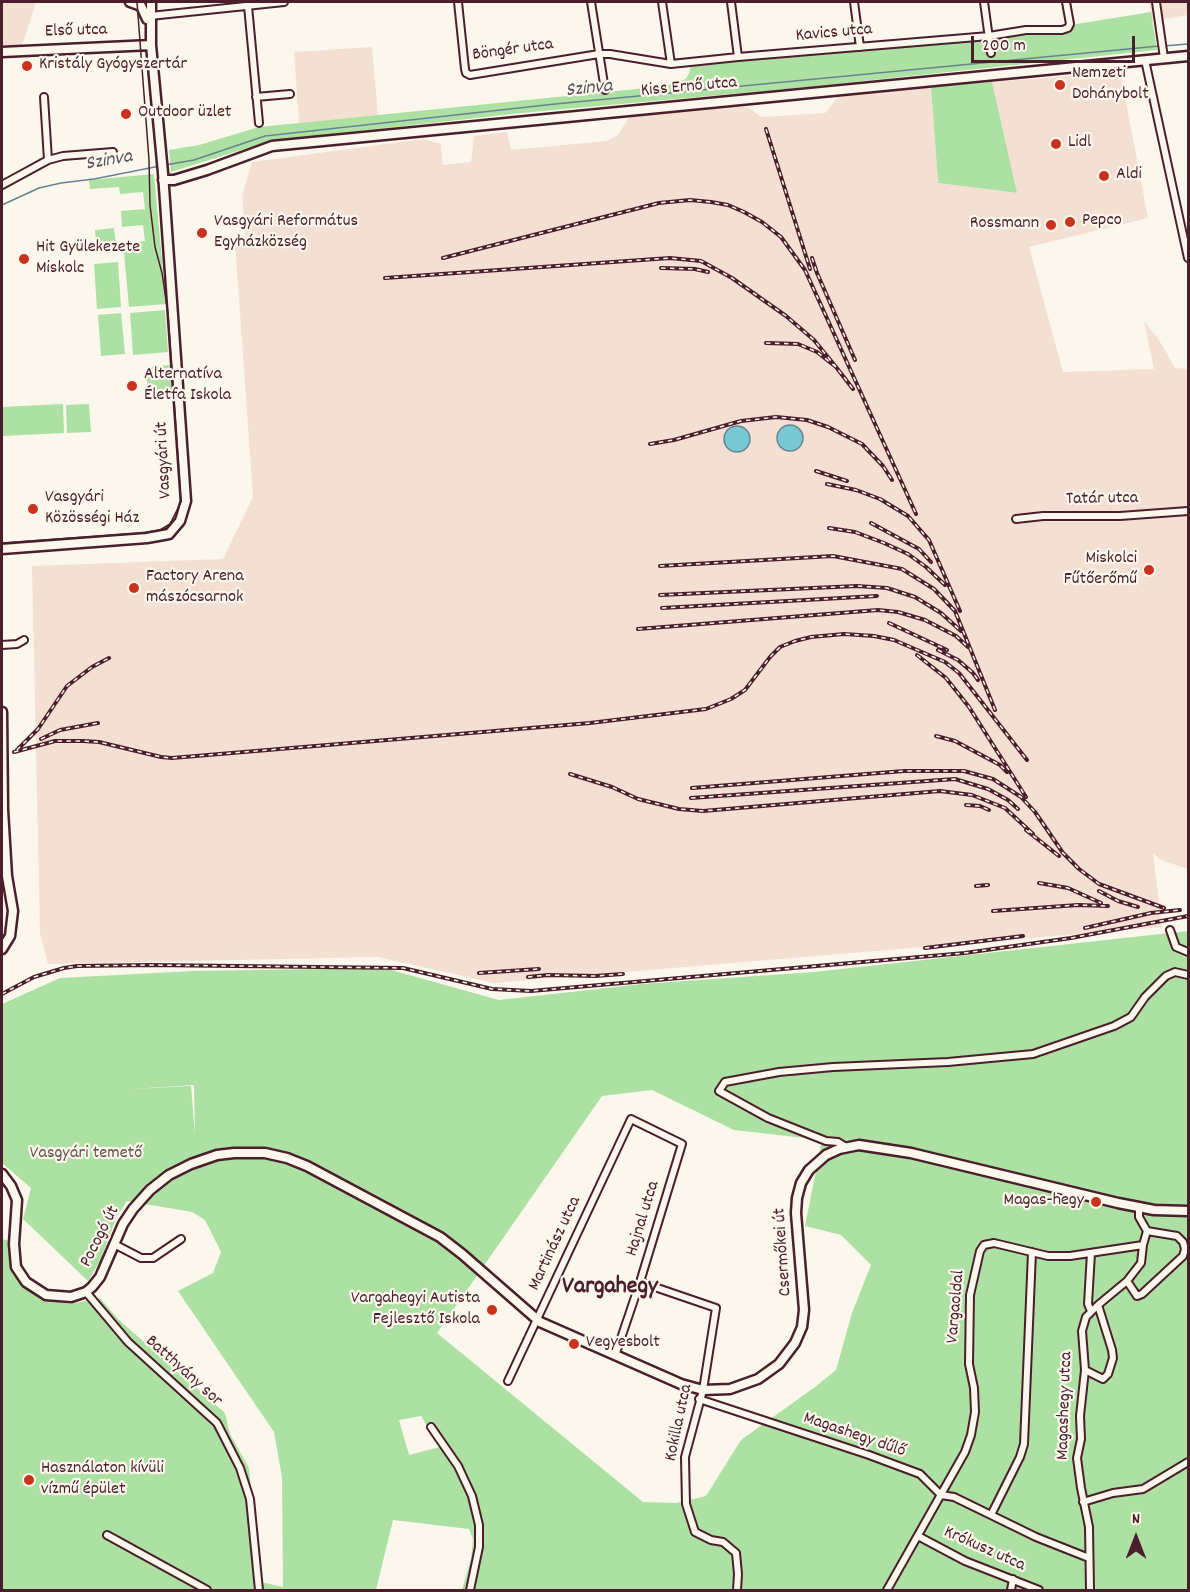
<!DOCTYPE html>
<meta charset="utf-8">
<style>
body{margin:0}
#map{position:relative;width:1190px;height:1592px;overflow:hidden;background:#fbf7ec;font-family:Dekko,sans-serif}
canvas{display:block}
.frame{position:absolute;inset:0;border:3px solid #4a1f2b;pointer-events:none}
.north{position:absolute;left:1106px;top:1508px;width:60px;height:60px;-webkit-text-stroke:4px #fbf7ec;paint-order:stroke;rotate:0deg;font-size:16px;font-weight:700;line-height:24px;text-align:center;color:#4a1f2b}
.north::after{content:'';display:block;margin:auto;width:21px;height:27px;background:#4a1f2b;clip-path:polygon(50% 0,100% 100%,50% 72%,0 100%)}
.scale{position:absolute;left:971px;top:36px;width:164px;height:27px;box-sizing:border-box;border:3px solid #4a1f2b;border-top:0;padding-left:8px;font-size:18px;line-height:21px;white-space:nowrap;color:#4a1f2b;-webkit-text-stroke:4px #fbf7ec;paint-order:stroke}
</style>
<div id="map">
<canvas width="1190" height="1592"></canvas>
<div class="frame"></div>
<div class="north">N</div>
<div class="scale">200 m</div>
</div>
<script>
const c = document.querySelector('canvas').getContext('2d');
c.lineJoin = 'round';
function fill(path, color) { c.fillStyle = color; c.fill(path, 'evenodd'); }
const poly = rows => new Path2D(rows.map(r => 'M' + r).join(''));
function trace(path, color, width, dash) { c.strokeStyle = color; c.lineWidth = width; c.lineCap = dash ? 'butt' : 'round'; c.setLineDash(dash || []); c.stroke(path); }
function write(font, color, halo, rows, align = 'center') {
  c.font = font + ' Dekko,sans-serif'; c.lineWidth = 4.5; c.setLineDash([]); c.textBaseline = 'middle'; c.strokeStyle = halo; c.fillStyle = color; for (const [text, x, y, turn = 0] of rows) {
    c.save(); c.translate(x, y); c.rotate((+turn || 0) * Math.PI / 180); c.textAlign = isNaN(turn) ? turn : align; if (halo) c.strokeText(text, 0, 0); c.fillText(text, 0, 0); c.restore();
  }
}
const built = poly([
 [2,2,36,2,24,40,17,53,2,54],
 [1149,2,1188,2,1188,15,1152,21],
 [372,47,378,115,299,123,294,52],
 [1120,70,1148,218,1029,247,1063,372,1154,369,1144,321,1159,340,1175,368,1188,369,1188,869,1161,860,1153,853,1162,927,494,983,378,957,48,964,40,933,32,566,223,559,253,497,235,242,246,240,242,196,252,162,423,139,441,144,443,165,471,162,474,136,507,132,511,150,606,141,617,136,630,116,723,106,748,107,761,117,825,113,839,96,931,87,938,183,1016,193,992,82,1069,76]
]);
const green = poly([
 [1151,12,1157,50,787,89,521,113,270,141,171,172,169,150,199,145,259,127,666,86,686,79,690,71,690,64,990,38],
 [992,82,1017,193,938,183,931,87],
 [154,174,166,304,129,307,123,243,145,241,143,225,122,227,121,211,145,209,143,192,120,194,119,187,90,189,89,180],
 [114,228,116,245,96,246,95,230],
 [118,262,121,307,97,309,94,264],
 [165,310,168,352,133,355,130,313],
 [121,313,125,354,101,356,98,315],
 [170,365,172,393,148,395,146,367],
 [63,404,64,433,2,436,2,407],
 [89,404,91,432,67,433,66,405],
 [1188,931,1188,1590,462,1590,471,1559,473,1539,469,1529,393,1520,376,1590,2,1590,2,1239,9,1241,13,1270,26,1287,41,1300,70,1304,100,1298,119,1320,225,1413,230,1434,249,1468,261,1582,283,1587,282,1477,274,1432,178,1291,213,1273,221,1252,205,1220,192,1212,127,1201,117,1216,100,1261,88,1281,23,1219,31,1188,2,1163,2,1004,60,978,193,971,384,968,499,1000,642,984,814,972],
 [194,1085,195,1134,191,1086,131,1089],
 [652,1090,734,1130,822,1140,805,1226,841,1235,871,1265,852,1313,836,1370,815,1387,741,1440,706,1496,676,1503,643,1502,437,1333,602,1096],
 [421,1416,440,1447,409,1455,399,1420]
]);
const water = poly([
 '777 438a13 13 0 1 1 26 0a13 13 0 1 1-26 0Z',
 '724 439a13 13 0 1 1 26 0a13 13 0 1 1-26 0Z'
]);
const stream = poly([
 [1163,46,1188,44],
 [165,165,194,160,265,136,555,104,1159,46],
 [2,205,39,188,61,183,94,179,160,166]
]);
const street = poly([
 [458,2,465,69,466,73,470,75,599,54,610,54,671,64,738,57,989,36,1026,30,1062,30,1068,28,1070,24,1066,2],
 [591,2,605,90],
 [662,2,671,64],
 [731,2,738,57],
 [854,2,860,47],
 [984,2,991,53],
 [1156,2,1164,58],
 [248,6,259,123],
 [150,16,284,2],
 [1145,60,1188,258],
 [44,97,48,160],
 [256,97,290,94],
 [2,185,48,160,63,156,113,152],
 [1016,519,1043,516,1120,516,1188,511],
 [2,645,17,644,24,640],
 [1170,930,1176,947,1188,952],
 [846,1147,838,1142,826,1141,768,1118,719,1091,725,1082,779,1072,833,1067,948,1062,1033,1054,1114,1026,1131,1017,1145,997,1166,976,1175,972,1188,975],
 [114,1244,141,1258,153,1258,181,1239],
 [1091,1253,1088,1304,1090,1309,1093,1310],
 [1127,1281,1137,1296,1142,1294,1183,1256,1185,1249,1183,1242,1177,1236,1147,1231],
 [640,1282,716,1308,703,1390,685,1457,686,1504,695,1532,711,1540,723,1542,736,1553,738,1574,737,1590],
 [86,1292,128,1342,217,1423,240,1468,250,1499,259,1590],
 [1085,1370,1103,1379,1108,1374,1113,1358,1112,1350,1098,1305],
 [508,1381,631,1119,682,1144,640,1282,615,1356],
 [699,1399,869,1455,920,1474,941,1495,954,1497,1036,1537,1089,1558],
 [431,1427,458,1466,472,1496,479,1525,479,1547,470,1590],
 [1083,1502,1113,1493,1143,1489,1188,1462],
 [991,1515,1020,1457,1024,1444,1032,1252],
 [107,1535,207,1590],
 [918,1536,965,1561,1039,1590],
 [887,1590,965,1452,971,1435,975,1412,974,1388,969,1364,970,1295,980,1251,984,1245,994,1243,1048,1256,1070,1256,1143,1245,1147,1231,1139,1217,1139,1206],
 [1011,1590,1013,1579],
 [1090,1590,1089,1527,1081,1488,1077,1458,1081,1439,1080,1416,1085,1370,1082,1331,1086,1317,1098,1305,1127,1281,1141,1263,1143,1245]
]);
const secondary = poly([
 [130,2,141,6,147,19],
 [2,52,151,45],
 [163,180,174,180,207,170,272,146,1188,56],
 [2,549,147,538,169,534,180,521,186,501,163,173,151,45,151,2],
 [2,712,3,810,7,876,13,911,10,936,2,949],
 [2,1174,11,1186,17,1200,14,1244,16,1267,26,1282,46,1295,71,1297,86,1292,92,1287,100,1277,123,1224,133,1209,150,1190,169,1175,191,1164,217,1155,234,1153,265,1153,287,1158,307,1166,440,1237,462,1254,540,1322,681,1384,703,1390,730,1389,758,1379,779,1364,795,1343,802,1327,804,1310,796,1213,797,1198,801,1183,809,1170,826,1155,839,1149,859,1145,911,1153,1118,1203,1154,1210,1188,1211]
]);
const tram = poly([
 [2,543,142,533,160,530,170,524,181,502,168,314,162,273,155,247,150,205,149,160,137,2]
]);
const rail = poly([
 [766,129,810,269],
 [443,258,659,203,690,200,711,202,728,205,744,212,762,222,781,237,805,270,916,514],
 [812,258,817,273,855,360],
 [661,268,695,269,708,272],
 [385,278,670,258,701,261,732,278,786,316,814,340,836,367],
 [766,343,798,344,817,352,836,367,853,389],
 [650,444,674,440,741,421,776,417,807,420,828,427,862,444,883,466,892,480],
 [816,471,847,481],
 [827,484,856,490,880,499,908,516,929,540,960,611],
 [871,523,919,549,931,562],
 [829,528,855,532,884,543,908,554,926,567,945,585],
 [660,566,833,556,902,569,934,589,955,611,995,710],
 [660,595,857,586,887,588,915,597,941,613,961,631],
 [662,608,877,596],
 [889,623,947,650],
 [638,629,878,610,898,612,925,620,956,636,968,647],
 [938,650,958,660,973,673,978,680],
 [917,655,946,678,969,707,1026,797],
 [936,736,955,741,1000,765,1007,772],
 [41,739,60,730,98,723],
 [17,750,38,729,67,686,92,667,109,658],
 [14,752,55,741,83,741,99,742,161,757,172,758,590,723,706,709,731,699,745,690,770,657,780,647,795,641,811,637,844,634,874,636,894,640,945,662,959,673,1027,760],
 [570,774,612,787,638,799,679,809,703,811,940,791,972,795,1005,808,1033,834],
 [692,788,904,771,964,771,993,779,1021,797,1035,812,1063,853,1079,869,1099,884,1164,908],
 [691,798,955,779,988,789,1008,800,1018,809],
 [966,805,980,806,989,810],
 [1026,830,1059,856],
 [1039,883,1068,888,1101,903],
 [976,886,988,885],
 [1099,891,1118,901,1138,907],
 [993,911,1078,905,1108,906],
 [1085,928,1151,913,1180,910],
 [925,948,1023,936],
 [479,973,539,969],
 [528,977,548,975,595,976,623,974],
 [2,994,34,977,64,968,77,966,151,965,403,968,492,989,531,991,965,953,1071,938,1188,916]
]);
const markers = [
 [27,66,6,"#c8321e"],
 [1060,85,6,"#c8321e"],
 [126,114,6,"#c8321e"],
 [1056,144,6,"#c8321e"],
 [1104,176,6,"#c8321e"],
 [1070,222,6,"#c8321e"],
 [1051,225,6,"#c8321e"],
 [202,233,6,"#c8321e"],
 [24,259,6,"#c8321e"],
 [132,386,6,"#c8321e"],
 [33,509,6,"#c8321e"],
 [1149,570,6,"#c8321e"],
 [134,588,6,"#c8321e"],
 [1096,1202,6,"#c8321e"],
 [492,1310,6,"#c8321e"],
 [574,1344,6,"#c8321e"],
 [29,1480,6,"#c8321e"]
];
const streetNames = [
 ["Első utca",76,32,-2],
 ["Kavics utca",834,34,-5],
 ["Böngér utca",513,51,-8],
 ["Kiss Ernő utca",689,88,-5],
 ["Vasgyári út",165,460,-93],
 ["Tatár utca",1102,500,-1],
 ["Hajnal utca",644,1219,-73],
 ["Pocogó út",101,1237,-63],
 ["Martinász utca",556,1244,-65],
 ["Csermőkei út",784,1252,-94],
 ["Vargaoldal",957,1307,-85],
 ["Batthyány sor",183,1372,42],
 ["Magashegy utca",1066,1406,-88],
 ["Kokilla utca",680,1423,-78],
 ["Magashegy dűlő",854,1436,19],
 ["Krókusz utca",984,1550,24]
];
const poiNames = [
 ["Kristály Gyógyszertár",39,66],
 ["Nemzeti",1072,75],
 ["Dohánybolt",1072,96],
 ["Outdoor üzlet",138,114],
 ["Lidl",1068,144],
 ["Aldi",1116,176],
 ["Pepco",1082,222],
 ["Vasgyári Református",214,223],
 ["Egyházközség",214,244],
 ["Rossmann",1039,225,"right"],
 ["Hit Gyülekezete",36,249],
 ["Miskolc",36,270],
 ["Alternatíva",144,376],
 ["Életfa Iskola",144,397],
 ["Vasgyári",45,499],
 ["Közösségi Ház",45,520],
 ["Miskolci",1137,560,"right"],
 ["Fűtőerőmű",1137,581,"right"],
 ["Factory Arena",146,578],
 ["mászócsarnok",146,599],
 ["Magas-hegy",1084,1202,"right"],
 ["Vargahegyi Autista",480,1300,"right"],
 ["Fejlesztő Iskola",480,1321,"right"],
 ["Vegyesbolt",586,1344],
 ["Használaton kívüli",41,1470],
 ["vízmű épület",41,1491]
];
const parkNames = [
 ["Vasgyári temető",86,1155]
];
const waterNames = [
 ["Szinva",589,90,-6],
 ["Szinva",109,162,-10]
];
const districtNames = [
 ["Vargahegy",610,1289]
];
fill(built, '#f3e0d2');
fill(green, '#ace1a3');
fill(water, '#78c8d4');
trace(water, '#668490', 1.5);
trace(stream, '#668490', 1.5);
trace(street, '#4a1f2b', 10);
trace(secondary, '#4a1f2b', 13);
trace(street, '#fbf7ec', 6);
trace(secondary, '#fbf7ec', 8);
trace(tram, '#4a1f2b', 1.5);
trace(rail, '#4a1f2b', 4);
trace(rail, '#fbf7ec', 1.5, [4.5]);
for (const [x, y, r, color] of markers) { const dot = new Path2D(); dot.arc(x, y, r, 0, 2 * Math.PI); c.fillStyle = color; c.fill(dot); trace(dot, '#fbf7ec', 2); }
write('18px', '#4a1f2b', '#fbf7ec', streetNames);
write('18px', '#4a1f2b', '#fbf7ec', poiNames, 'left');
write('18px', '#625049', '#fbf7ec', parkNames);
write('italic 20px', '#58525e', '#fbf7ec', waterNames);
write('bold 24px', '#4a1f2b', '#fbf7ec', districtNames);
</script>
